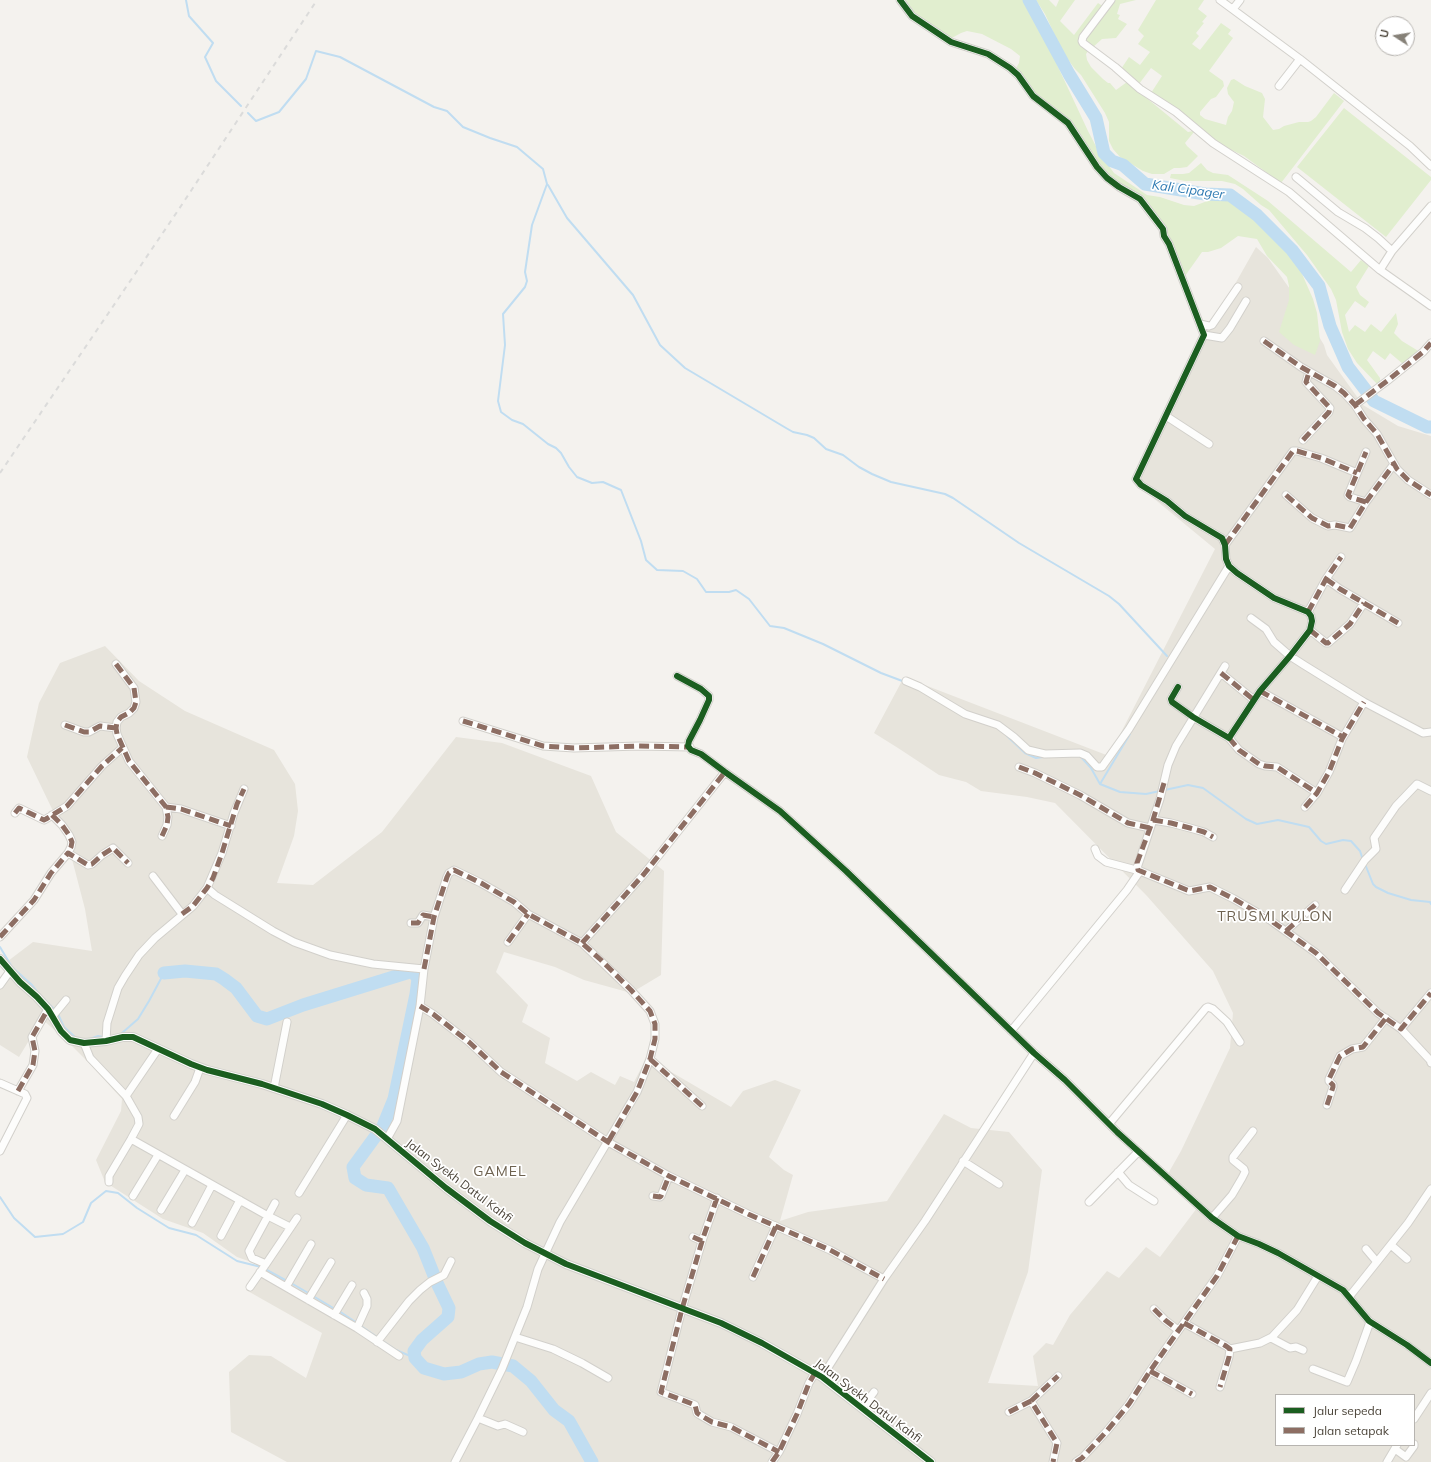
<!DOCTYPE html>
<style>
body{margin:0}
#map{position:relative;width:1431px;height:1462px;overflow:hidden;background:#f4f2ee;font-family:Mulish,sans-serif}
canvas{display:block}
.legend{position:absolute;left:1275px;top:1394px;width:140px;height:52px;box-sizing:border-box;background:#fff;border:1px solid #b7b4b0;margin:0;padding:5px 7px;list-style:none;font-size:12px;color:#4b4439}
.legend li{display:flex;align-items:center;gap:8px;height:20px}
.legend b{width:20px;border:1px solid #b7b4b0}
.north{position:absolute;left:1375px;top:16px;width:40px;height:40px;box-sizing:border-box;background:#fff;border:1px solid #b7b4b0;border-radius:50%;rotate:282deg;font-size:11px;font-weight:700;line-height:16px;text-align:center;color:#4b4439}
.north::after{content:'';display:block;margin:auto;width:14px;height:18px;background:#868178;clip-path:polygon(50% 0,100% 100%,50% 72%,0 100%)}
</style>
<div id="map">
<canvas width="1431" height="1462"></canvas>
<ul class="legend">
<li><b style="height:5px;background:#1b5e20"></b>Jalur sepeda</li>
<li><b style="height:5px;background:#8d6e63"></b>Jalan setapak</li>
</ul>
<div class="north">U</div>
</div>
<script>
const c = document.querySelector('canvas').getContext('2d');
c.lineJoin = 'round';
function fill(path, color) { c.fillStyle = color; c.fill(path, 'evenodd'); }
const poly = rows => new Path2D(rows.map(r => 'M' + r).join(''));
function trace(path, color, width, dash) { c.strokeStyle = color; c.lineWidth = width; c.lineCap = dash ? 'butt' : 'round'; c.setLineDash(dash || []); c.stroke(path); }
function write(font, color, halo, rows, align = 'center') {
  c.font = font + ' Mulish,sans-serif'; c.lineWidth = 3.5; c.setLineDash([]); c.textBaseline = 'middle'; c.strokeStyle = halo; c.fillStyle = color; for (const [text, x, y, turn = 0] of rows) {
    c.save(); c.translate(x, y); c.rotate((+turn || 0) * Math.PI / 180); c.textAlign = isNaN(turn) ? turn : align; if (halo) c.strokeText(text, 0, 0); c.fillText(text, 0, 0); c.restore();
  }
}
const residential = poly([
 [1256,247,1268,258,1292,292,1324,345,1327,355,1363,405,1398,426,1431,436,1431,1462,287,1462,231,1432,229,1372,249,1355,271,1356,306,1378,322,1333,246,1290,256,1274,260,1265,237,1257,203,1233,163,1219,105,1182,96,1160,121,1111,122,1099,89,1063,67,1041,42,1019,19,1057,0,1045,0,983,8,972,8,961,33,942,92,951,85,909,67,840,27,757,39,703,60,663,105,646,139,681,185,711,274,750,295,784,298,811,294,836,277,883,313,885,382,832,456,737,502,743,591,776,616,832,664,871,661,975,631,993,584,980,555,967,504,952,496,972,528,1005,522,1022,550,1038,545,1063,577,1081,591,1072,615,1085,620,1076,634,1082,646,1059,673,1073,731,1107,743,1091,775,1080,801,1090,769,1157,784,1170,793,1175,780,1221,808,1212,887,1201,944,1114,971,1128,1009,1132,1042,1170,1028,1272,988,1383,1038,1386,1033,1356,1046,1343,1053,1345,1070,1315,1107,1271,1119,1278,1146,1247,1160,1257,1197,1208,1172,1186,1165,1179,1181,1151,1230,1048,1233,1013,1213,971,1147,896,1055,803,1027,797,981,791,966,782,939,775,898,748,874,733,904,677,1109,756,1215,549,1135,483,1180,381],
 [1276,1395,1414,1395,1414,1445,1276,1445]
]);
const green = poly([
 [902,0,1025,0,1032,11,1088,131,1100,154,1114,173,1147,195,1160,197,1184,205,1194,206,1210,200,1225,198,1236,203,1267,230,1299,267,1313,299,1317,313,1320,341,1315,355,1294,345,1279,332,1289,300,1289,286,1287,277,1267,256,1257,239,1238,236,1221,248,1208,252,1202,252,1185,276,1171,241,1142,199,1112,179,1103,170,1071,123,1035,95,1015,70,1019,63,1020,56,1011,49,982,34,967,31,961,33,950,39,916,17],
 [1036,0,1049,0,1056,7,1059,0,1075,0,1060,21,1074,35,1098,3,1104,7,1080,39,1088,51,1086,54,1087,60,1091,67,1103,79,1108,83,1110,83,1116,90,1127,82,1188,132,1193,131,1194,132,1185,143,1187,146,1198,156,1187,167,1180,168,1174,168,1164,174,1152,174,1143,171,1120,157,1113,149,1109,141,1109,122,1105,113,1081,75,1075,69,1063,53,1045,14],
 [1114,0,1136,0,1120,4,1117,14,1120,15,1118,19,1127,24,1116,38,1102,39,1092,48,1084,39],
 [1156,0,1204,0,1198,9,1207,16,1202,22,1204,23,1196,33,1199,36,1192,44,1200,50,1221,23,1231,30,1228,34,1233,38,1209,71,1223,81,1224,86,1216,97,1211,99,1200,112,1200,115,1205,119,1226,125,1228,117,1232,111,1234,102,1228,94,1227,88,1231,80,1234,79,1245,86,1262,93,1265,99,1263,117,1273,130,1279,129,1284,126,1299,122,1308,122,1311,121,1316,117,1334,93,1344,101,1281,183,1244,156,1219,144,1151,93,1162,76,1151,68,1139,84,1121,69,1129,57,1140,65,1150,52,1138,44,1144,36,1138,30],
 [1344,108,1431,177,1431,180,1386,237,1297,167],
 [1201,163,1207,170,1213,173,1228,175,1268,201,1351,272,1361,260,1369,266,1356,287,1360,295,1369,302,1365,308,1355,301,1345,315,1349,332,1355,325,1365,332,1371,324,1381,332,1396,313,1398,324,1394,333,1402,341,1420,352,1403,364,1390,353,1385,360,1373,351,1367,360,1380,378,1380,384,1377,384,1357,363,1348,349,1342,332,1336,300,1331,289,1307,255,1269,210,1261,205,1243,189,1235,184,1222,181,1185,181,1170,178,1171,174,1183,174,1189,173]
]);
const stream = poly([
 [186,0,189,16,213,43,205,57,216,81,241,106],
 [248,113,256,121,279,112,306,79,316,51,340,57,434,107,447,111,463,127,490,138,517,147,543,169,547,184,532,225,525,272,527,281,525,287,503,314,505,345,498,401,501,412,512,420,523,424,548,444,556,448,561,453,569,467,577,477,592,483,603,482,621,490,641,541,646,560,657,570,683,571,697,579,706,592,729,592,736,590,749,599,770,626,784,628,823,644,881,673,905,682],
 [548,185,567,218,633,295,660,345,685,368,786,428,793,432,807,435,814,438,826,449,843,455,859,467,872,474,891,482,945,494,953,498,1019,543,1109,596,1119,604,1167,656],
 [1007,736,1025,753,1036,758,1043,757],
 [1080,756,1091,768,1100,784,1120,792,1146,794,1188,785,1203,788,1246,819,1257,824,1278,820,1309,827,1321,841,1326,844,1343,840,1351,841,1360,851,1363,860],
 [1100,784,1130,734],
 [1365,864,1373,884,1376,887,1388,893,1411,900,1430,902,1431,904],
 [0,947,12,967,32,985,40,995],
 [43,998,55,1010],
 [58,1014,64,1027,75,1037],
 [122,1033,138,1019,149,1001,164,973],
 [90,1039,98,1036,104,1037],
 [0,1197,14,1218,35,1237,63,1234,83,1222,91,1203,106,1191,118,1193,137,1208,169,1228,196,1235,237,1261,261,1267],
 [265,1269,287,1281],
 [291,1283,310,1294],
 [313,1296,335,1309],
 [339,1311,357,1323],
 [361,1326,396,1350,415,1358]
]);
const river = poly([
 [1029,0,1069,74,1096,118,1104,153,1112,161,1123,165,1145,184,1205,194,1230,195,1257,215,1292,250,1319,286,1330,326,1348,367,1374,401,1427,427,1431,427],
 [164,973,185,971,216,974,224,979,236,988,257,1016,267,1019,303,1005,413,971,418,979,416,994,394,1099,383,1126,353,1167,355,1178,366,1185,388,1188,423,1248,437,1283,449,1308,448,1317,422,1340,414,1351,415,1358,424,1368,444,1374,461,1372,479,1364,492,1362,513,1366,531,1381,554,1410,569,1421,592,1462]
]);
const minor = poly([
 [900,0,912,16,951,42,988,54,1010,68,1018,75,1033,96,1068,123,1097,167,1107,178,1119,187,1140,199,1163,229,1164,236,1169,244,1204,335,1136,479,1141,485,1167,501,1185,516,1222,538,1225,545,1226,559,1229,566,1237,573,1274,598,1308,612,1311,616,1312,621,1310,630,1290,656,1260,691,1229,738,1193,717,1172,702,1171,699,1178,687],
 [1111,0,1083,37,1082,41,1083,43,1115,67,1140,89,1176,112,1213,143,1289,192,1380,270,1431,306],
 [1220,0,1300,59,1410,146,1431,166],
 [1233,9,1240,0],
 [1279,86,1300,59],
 [1296,177,1338,212,1365,228,1378,238,1392,251],
 [1380,270,1392,251,1431,206],
 [1200,324,1209,326,1212,325,1238,287],
 [1204,335,1222,338,1230,328,1246,301],
 [1264,341,1301,367,1335,386,1344,393,1355,405,1364,419,1377,434,1397,469,1408,480,1431,495],
 [1355,405,1387,381,1423,352,1431,343],
 [1166,416,1209,444],
 [1303,440,1329,412,1330,408,1306,382,1309,372],
 [1286,495,1312,518,1328,526,1335,525,1350,528,1366,502,1394,464],
 [1366,502,1350,497,1348,495,1366,452],
 [1225,545,1293,451,1297,451,1321,458,1357,473],
 [1326,579,1340,589,1398,623],
 [1308,612,1326,579,1341,557],
 [1251,618,1266,629,1274,642,1290,656,1304,665,1364,702,1423,733,1431,732],
 [1310,630,1326,643,1328,643,1350,624,1364,603],
 [116,664,134,688,136,702,134,708,129,713,121,717,117,722,116,728,117,734,129,761,166,807,168,817,167,825,162,836],
 [1225,666,1176,746,1168,765,1160,799,1137,868,1140,871,1189,891,1210,887,1234,899,1270,920,1316,953,1378,1013,1401,1029,1430,1060,1431,1063],
 [1221,673,1254,700],
 [677,676,701,689,709,696,709,700,700,720,689,741,688,746,691,750,701,754,725,772,780,811,846,871,1034,1053,1065,1080,1117,1132,1212,1218,1238,1236,1259,1244,1278,1253,1343,1290,1369,1321,1407,1345,1431,1363],
 [906,681,920,687,965,714,998,725,1014,737,1028,750,1045,754,1080,753,1087,756,1097,767,1102,767,1129,729,1229,566],
 [1260,691,1343,737],
 [463,721,543,746,574,748,639,746,690,747],
 [65,725,84,732,89,732,100,726,116,728],
 [1229,738,1239,750,1259,764,1265,766,1277,767,1317,793],
 [1019,767,1035,773,1080,795,1128,823,1150,828],
 [166,807,181,809,231,826],
 [1305,807,1317,793,1329,772,1342,739,1364,702],
 [15,813,19,808,44,820,46,819,67,806,102,766,122,748],
 [52,815,62,825,69,835,72,842,71,847,68,853],
 [1153,820,1171,823,1190,828,1204,832,1213,837],
 [153,876,182,914],
 [207,888,215,895,273,931,294,942,330,955,373,964,424,969],
 [1345,890,1365,860,1376,849,1374,838,1396,806,1417,784,1431,791],
 [411,923,418,923,423,915,434,917],
 [1286,931,1315,905],
 [0,937,34,900,51,873,68,853,88,865,92,864,102,855,113,848,128,863],
 [508,942,528,914],
 [582,943,644,874,725,772],
 [0,985,10,971],
 [420,1006,433,1014,469,1042,501,1072,608,1142,669,1176,748,1214,830,1250,884,1279],
 [52,1017,66,1000],
 [1401,1029,1431,993],
 [1011,1031,1127,890,1140,871,1106,862,1098,856,1095,849],
 [106,1041,107,1023,118,988,125,976,139,955,155,938,193,906,207,888,222,853,234,813,244,789],
 [84,1043,90,1058,126,1096],
 [650,1059,702,1106],
 [0,1083,25,1094,27,1098,0,1151],
 [274,1088,287,1022],
 [18,1091,33,1065,35,1051,32,1037,48,1009],
 [1327,1105,1333,1087,1333,1085,1329,1081,1329,1079,1340,1056,1352,1049,1363,1047,1386,1018],
 [174,1116,195,1082,200,1068],
 [1109,1124,1206,1008,1208,1007,1213,1009,1227,1022,1240,1042],
 [131,1139,268,1216,290,1227],
 [387,1139,397,1121,420,1006,424,969,434,917,447,877,449,873,454,870,481,883,514,902,528,914,582,943,631,990,650,1011,655,1024,655,1039,650,1059,637,1092,560,1222,538,1269,527,1307,502,1369,478,1418,455,1462],
 [963,1161,999,1184],
 [1118,1172,1129,1185,1154,1201],
 [109,1182,109,1176,131,1139,139,1124,138,1117,126,1096,158,1049],
 [299,1193,347,1115],
 [133,1196,158,1155],
 [653,1196,660,1197,661,1196,669,1176],
 [717,1198,703,1238,682,1309,661,1392,695,1405,697,1413,700,1415,712,1422,731,1427,779,1452],
 [1089,1202,1138,1152],
 [161,1210,185,1170],
 [1212,1218,1232,1195,1242,1178,1245,1172,1244,1169,1233,1160,1233,1157,1253,1131],
 [192,1223,212,1185],
 [221,1236,240,1200],
 [693,1237,702,1241],
 [1391,1245,1407,1259],
 [1366,1249,1377,1262],
 [266,1264,252,1258,249,1251,275,1203],
 [260,1272,357,1328,399,1356],
 [753,1277,776,1226],
 [250,1287,266,1264,297,1218],
 [286,1287,311,1244],
 [1349,1297,1408,1223,1431,1189],
 [308,1300,331,1262],
 [1154,1309,1165,1320,1178,1330],
 [334,1315,352,1285],
 [1184,1323,1226,1346,1230,1349,1229,1357,1220,1387],
 [357,1328,367,1306,367,1299,364,1293],
 [515,1337,553,1349,582,1363,608,1378],
 [1271,1338,1290,1348,1296,1347,1303,1350],
 [377,1342,409,1301,420,1290,430,1282,444,1275,451,1261],
 [1230,1349,1260,1343,1272,1337,1297,1310,1318,1276],
 [1313,1369,1347,1382,1356,1361,1370,1322],
 [1150,1371,1192,1394],
 [822,1377,884,1279,925,1221,1034,1053],
 [1031,1401,1058,1376],
 [862,1408,874,1392],
 [1009,1412,1031,1401,1057,1443,1053,1462],
 [478,1418,498,1426,505,1424,523,1432],
 [1414,1419,1431,1393],
 [1395,1449,1406,1457,1414,1446,1414,1444],
 [772,1462,779,1452,797,1414,809,1383,815,1373],
 [1076,1462,1082,1458,1106,1432,1129,1404,1150,1371,1217,1276,1238,1236],
 [1387,1462,1397,1445]
]);
const tertiary = poly([
 [0,959,20,982,37,997,48,1009,61,1031,70,1040,84,1043,106,1041,123,1037,133,1037,191,1064,207,1070,262,1084,322,1104,347,1115,375,1129,446,1188,490,1221,525,1243,566,1264,721,1323,762,1343,822,1377,931,1462]
]);
const rail = poly([
 [0,473,177,212,317,0]
]);
const quiet = poly([
 [1264,341,1301,367,1335,386,1344,393,1355,405,1364,419,1377,434,1397,469,1408,480,1431,495],
 [1355,405,1387,381,1423,352,1431,343],
 [1303,440,1329,412,1330,408,1306,382,1309,372],
 [1286,495,1312,518,1328,526,1335,525,1350,528,1366,502,1394,464],
 [1366,502,1350,497,1348,495,1366,452],
 [1225,545,1293,451,1297,451,1321,458,1357,473],
 [1326,579,1340,589,1398,623],
 [1308,612,1326,579,1341,557],
 [1310,630,1326,643,1328,643,1350,624,1364,603],
 [116,664,134,688,136,702,134,708,129,713,121,717,117,722,116,728,117,734,129,761,166,807,168,817,167,825,162,836],
 [1221,673,1254,700],
 [1260,691,1343,737],
 [463,721,543,746,574,748,639,746,690,747],
 [65,725,84,732,89,732,100,726,116,728],
 [1229,738,1239,750,1259,764,1265,766,1277,767,1317,793],
 [1019,767,1035,773,1080,795,1128,823,1150,828],
 [1164,783,1153,820,1137,863,1138,870,1187,890,1190,891,1210,887,1234,899,1270,920,1316,953,1378,1013,1401,1029,1431,993],
 [166,807,181,809,231,826],
 [1305,807,1317,793,1329,772,1342,739,1364,702],
 [15,813,19,808,44,820,46,819,67,806,102,766,122,748],
 [52,815,62,825,69,835,72,842,71,847,68,853],
 [1153,820,1171,823,1190,828,1204,832,1213,837],
 [182,914,193,906,207,888,213,878,222,853,237,804,244,789],
 [411,923,418,923,423,915,434,917],
 [1286,931,1315,905],
 [0,937,34,900,51,873,68,853,88,865,92,864,102,855,113,848,128,863],
 [508,942,528,914],
 [582,943,644,874,725,772],
 [424,969,434,917,447,877,449,873,454,870,481,883,514,902,528,914,582,943,601,960,631,990,650,1011,655,1024,655,1039,650,1059,637,1092,608,1142],
 [420,1006,433,1014,469,1042,501,1072,608,1142,669,1176,748,1214,830,1250,884,1279],
 [650,1059,702,1106],
 [18,1091,33,1065,35,1051,32,1037,48,1009],
 [1327,1105,1333,1087,1333,1085,1329,1081,1329,1079,1340,1056,1352,1049,1363,1047,1386,1018],
 [653,1196,660,1197,661,1196,669,1176],
 [717,1198,703,1238,682,1309,661,1392,695,1405,697,1413,700,1415,712,1422,731,1427,779,1452],
 [693,1237,702,1241],
 [753,1277,776,1226],
 [1154,1309,1165,1320,1178,1330],
 [1184,1323,1226,1346,1230,1349,1229,1357,1220,1387],
 [1150,1371,1192,1394],
 [1031,1401,1058,1376],
 [1009,1412,1031,1401,1057,1443,1053,1462],
 [772,1462,779,1452,797,1414,809,1383,815,1373],
 [1076,1462,1082,1458,1106,1432,1129,1404,1150,1371,1217,1276,1238,1236]
]);
const cycleway = poly([
 [900,0,912,16,951,42,988,54,1010,68,1018,75,1033,96,1068,123,1097,167,1107,178,1119,187,1140,199,1163,229,1164,236,1169,244,1204,335,1136,479,1141,485,1167,501,1185,516,1222,538,1225,545,1226,559,1229,566,1237,573,1274,598,1308,612,1311,616,1312,621,1310,630,1290,656,1260,691,1229,738,1193,717,1172,702,1171,699,1178,687],
 [677,676,701,689,709,696,709,700,700,720,689,741,688,746,691,750,701,754,725,772,780,811,846,871,1034,1053,1065,1080,1117,1132,1212,1218,1238,1236,1259,1244,1278,1253,1343,1290,1369,1321,1407,1345,1431,1363],
 [0,959,20,982,37,997,48,1009,61,1031,70,1040,84,1043,106,1041,123,1037,133,1037,191,1064,207,1070,262,1084,322,1104,347,1115,375,1129,446,1188,490,1221,525,1243,566,1264,721,1323,762,1343,822,1377,931,1462]
]);
const streetNames = [
 ["Jalan Syekh Datul Kahfi",459,1181,37],
 ["Jalan Syekh Datul Kahfi",868,1401,37]
];
const waterNames = [
 ["Kali Cipager",1188,190,8]
];
const quarterNames = [
 ["TRUSMI KULON",1275,917],
 ["GAMEL",500,1172]
];
fill(residential, '#e7e4dc');
fill(green, '#e1eecf');
trace(stream, '#c0ddf1', 2);
trace(river, '#c0ddf1', 13);
trace(minor, '#d2d0cb', 9);
trace(tertiary, '#d2d0cb', 10);
trace(minor, '#fdfdfc', 7);
trace(tertiary, '#fdfdfc', 8);
trace(rail, '#dbdbda', 2, [5, 5]);
trace(quiet, '#8d6e63', 5, [10, 5]);
trace(cycleway, '#1b5e20', 6);
write('12px', '#4b4439', '#fff', streetNames);
write('italic 13px', '#2e7ab2', '#fff', waterNames);
c.letterSpacing = '1px';
write('14px', '#6e6250', '#fff', quarterNames);
c.letterSpacing = '0px';
</script>
